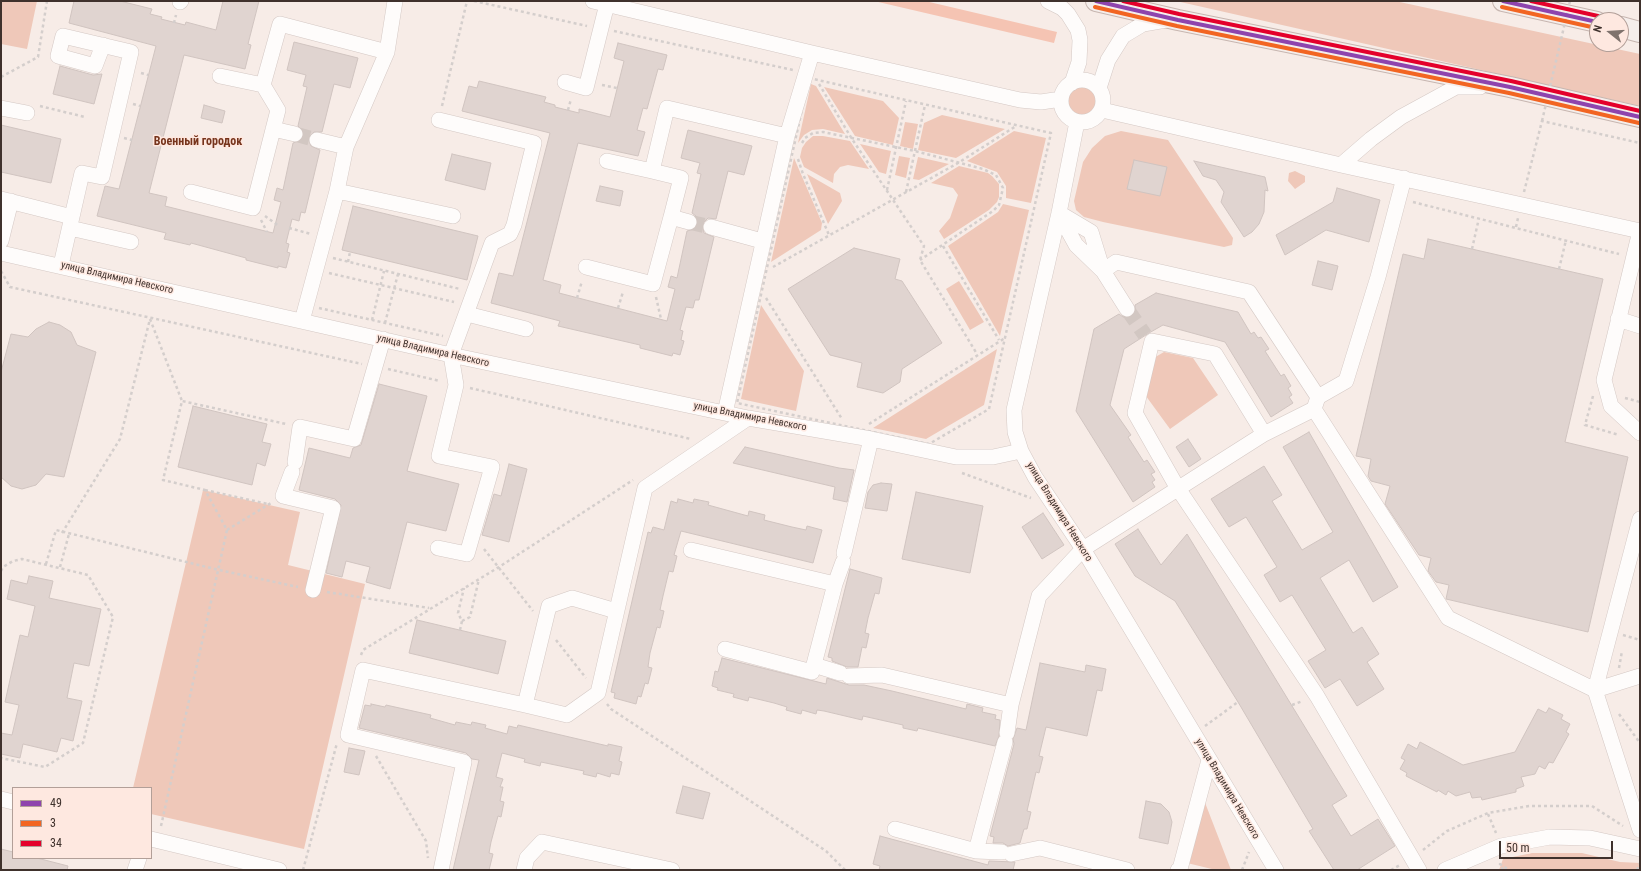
<!DOCTYPE html>
<meta charset="utf-8">
<style>
body{margin:0}
#map{position:relative;width:1641px;height:871px;overflow:hidden;background:#f7ece7;font-family:"Roboto Condensed",sans-serif}
canvas{display:block}
.frame{position:absolute;inset:0;border:2px solid #3f312c;pointer-events:none}
.legend{position:absolute;left:12px;top:787px;width:140px;height:72px;box-sizing:border-box;background:#fee8e0;border:1px solid #b29f98;margin:0;padding:5px 7px;list-style:none;font-size:12px;color:#3f312c}
.legend li{display:flex;align-items:center;gap:8px;height:20px}
.legend b{width:20px;border:1px solid #b29f98}
.north{position:absolute;left:1589px;top:12px;width:40px;height:40px;box-sizing:border-box;background:#fee8e0;border:1px solid #b29f98;border-radius:50%;rotate:287deg;font-size:11px;font-weight:700;line-height:16px;text-align:center;color:#3f312c}
.north::after{content:'';display:block;margin:auto;width:14px;height:18px;background:#7f726d;clip-path:polygon(50% 0,100% 100%,50% 72%,0 100%)}
.scale{position:absolute;left:1499px;top:841px;width:114px;height:18px;box-sizing:border-box;border:2px solid #3f312c;border-top:0;padding-left:5px;font-size:12px;line-height:14px;white-space:nowrap;color:#3f312c;-webkit-text-stroke:3px #fee8e0;paint-order:stroke}
</style>
<div id="map">
<canvas width="1641" height="871"></canvas>
<div class="frame"></div>
<ul class="legend">
<li><b style="height:5px;background:#8e44ad"></b>49</li>
<li><b style="height:5px;background:#f26522"></b>3</li>
<li><b style="height:5px;background:#e4002b"></b>34</li>
</ul>
<div class="north">N</div>
<div class="scale">50 m</div>
</div>
<script>
const c = document.querySelector('canvas').getContext('2d');
c.lineJoin = 'round';
function fill(path, color) { c.fillStyle = color; c.fill(path, 'evenodd'); }
const poly = rows => new Path2D(rows.map(r => 'M' + r).join(''));
function trace(path, color, width, dash) { c.strokeStyle = color; c.lineWidth = width; c.lineCap = dash ? 'butt' : 'round'; c.setLineDash(dash || []); c.stroke(path); }
function write(font, color, halo, rows, align = 'center') {
  c.font = font + ' "Roboto Condensed",sans-serif'; c.lineWidth = 3; c.setLineDash([]); c.textBaseline = 'middle'; c.strokeStyle = halo; c.fillStyle = color; for (const [text, x, y, turn = 0] of rows) {
    c.save(); c.translate(x, y); c.rotate((+turn || 0) * Math.PI / 180); c.textAlign = isNaN(turn) ? turn : align; if (halo) c.strokeText(text, 0, 0); c.fillText(text, 0, 0); c.restore();
  }
}
const green = poly([
 [1,1,37,1,27,49,1,44],
 [1176,1,1395,1,1640,54,1640,106],
 [811,84,816,86,845,134,823,129,812,130,804,135,798,143],
 '1067 102a15 15 0 1 1 30 0a15 15 0 1 1-30 0Z',
 [824,87,883,101,899,118,893,145,855,136],
 [942,115,1005,129,956,158,918,150,924,123],
 [905,122,918,124,913,149,900,146],
 [1014,131,1046,138,1031,203,1006,198,1006,186,997,172,967,161],
 [1121,131,1168,140,1233,238,1232,245,1224,247,1103,222,1084,217,1076,210,1074,201,1083,162,1092,148,1105,136],
 [813,136,823,136,850,141,869,169,848,165,840,167,834,174,833,183,804,167,800,157,802,148,806,142],
 [860,144,891,151,886,174,879,172],
 [899,156,910,158,906,178,895,175],
 [918,157,949,164,919,180,913,179],
 [794,158,822,223,821,230,771,262],
 [959,166,988,173,992,176,999,184,999,197,997,202,989,210,944,239,939,231,950,218,958,195,953,188,931,183],
 [1295,171,1305,176,1305,182,1295,189,1288,181,1289,173],
 [807,174,840,193,842,201,828,224],
 [1003,204,1029,210,1000,336,948,246,998,212],
 [959,281,984,322,970,330,946,289],
 [761,305,804,371,796,411,741,399],
 [997,349,984,405,926,439,873,428],
 [1164,352,1193,358,1218,395,1170,429,1143,392,1152,359],
 [203,490,300,512,288,565,365,584,304,849,151,814,151,788,133,788],
 [1204,800,1231,870,1216,870,1187,863],
 [1532,853,1582,853,1620,862,1640,863,1640,870,1499,870,1503,859]
]);
const forest = poly([
 [874,1,925,1,1057,32,1054,43]
]);
const building = poly([
 [74,1,120,1,152,9,150,14,162,17,161,19,185,25,186,22,216,30,223,1,259,1,248,44,251,45,245,69,184,55,149,193,167,197,165,206,273,233,281,202,274,200,277,188,283,190,293,143,301,140,304,136,303,131,298,126,307,87,303,86,306,75,287,70,294,42,358,58,350,88,334,84,322,132,314,132,308,138,311,146,320,150,305,213,301,212,299,221,292,219,286,243,289,244,287,252,290,253,286,268,278,266,278,268,246,260,246,258,191,243,190,245,164,239,166,233,97,216,105,186,119,189,156,46,69,23,74,1],
 [618,43,667,55,663,70,658,69,647,109,643,108,637,130,645,132,638,156,578,143,543,280,561,285,559,293,667,321,675,289,668,287,671,276,677,278,687,231,695,229,698,224,696,216,692,213,701,174,697,173,700,163,681,158,688,130,752,146,744,175,728,171,716,219,708,218,702,224,704,233,714,237,699,300,695,300,693,308,686,307,680,330,683,331,681,340,684,341,680,355,673,353,672,356,640,348,640,345,558,326,560,321,491,303,499,273,513,276,550,133,462,111,469,86,477,88,479,81,546,97,544,102,555,105,555,107,579,113,579,109,610,117,624,61,614,58,618,43],
 [60,66,93,75,102,74,94,104,53,94,60,66],
 [204,105,225,111,222,123,201,118,204,105],
 [1,125,61,139,51,183,1,172,1,125],
 [452,154,491,163,485,190,445,180,452,154],
 [1134,160,1167,167,1160,196,1127,189,1134,160],
 [1194,161,1265,177,1268,191,1265,190,1264,212,1259,224,1252,232,1244,237,1221,202,1224,192,1216,180,1203,176,1194,161],
 [600,186,623,191,620,206,596,201,600,186],
 [1337,188,1380,200,1369,242,1326,230,1285,255,1276,235,1333,202,1337,188],
 [353,206,478,236,467,280,342,250,353,206],
 [1428,239,1603,279,1565,442,1628,457,1588,632,1446,599,1449,585,1436,582,1428,571,1431,558,1419,555,1385,504,1390,486,1371,481,1368,476,1371,459,1356,456,1403,254,1424,259,1428,239],
 [854,248,900,259,895,279,902,281,942,343,902,369,900,382,883,393,857,387,862,363,830,355,788,289,854,248],
 [1318,261,1338,266,1332,290,1312,285,1318,261],
 [1156,293,1238,312,1251,334,1254,332,1258,338,1261,337,1269,349,1265,351,1281,376,1284,374,1291,386,1288,388,1292,395,1289,397,1293,403,1271,417,1225,342,1163,325,1149,333,1124,349,1110,405,1131,435,1128,437,1144,462,1147,460,1155,472,1151,474,1155,480,1152,482,1155,487,1133,502,1076,411,1094,329,1119,314,1123,317,1131,317,1135,313,1135,305,1156,293],
 [49,322,60,325,71,332,77,345,96,352,64,477,46,474,36,485,22,489,11,486,1,477,1,372,11,334,28,337,36,329,49,322],
 [379,384,427,396,407,471,459,484,446,531,407,522,390,589,366,582,370,567,346,561,342,577,326,573,341,505,335,499,299,490,309,448,350,458,353,448,361,445,379,384],
 [193,406,267,424,262,442,271,444,265,466,257,463,252,485,178,467,193,406],
 [1309,432,1398,587,1373,602,1349,560,1320,578,1353,633,1362,627,1379,654,1367,662,1384,689,1357,706,1340,679,1325,688,1308,661,1326,650,1292,595,1280,602,1264,575,1277,567,1246,517,1229,527,1211,499,1264,466,1282,495,1272,501,1302,550,1333,532,1283,447,1309,432],
 [1188,439,1201,459,1189,467,1176,447,1188,439],
 [745,447,839,468,854,470,847,502,833,499,835,487,733,463,745,447],
 [509,464,527,469,509,542,482,535,494,494,501,496,509,464],
 [881,483,892,484,887,511,865,508,868,492,873,485,881,483],
 [916,492,983,506,970,573,902,559,916,492],
 [678,499,693,503,694,499,709,502,708,505,748,516,749,511,765,515,764,520,792,527,806,530,807,526,822,530,813,563,681,531,674,555,677,556,673,572,669,571,663,596,660,610,664,611,660,628,657,627,650,653,648,667,652,668,648,684,645,683,641,697,638,696,636,704,614,698,615,693,611,692,648,532,651,533,653,527,664,530,671,501,677,503,678,499],
 [1043,513,1064,545,1042,559,1022,527,1043,513],
 [1138,529,1161,565,1187,534,1347,796,1332,805,1351,836,1378,819,1395,846,1357,870,1334,870,1309,831,1313,829,1238,702,1175,601,1135,576,1115,544,1138,529],
 [850,569,882,578,879,594,875,593,868,618,865,633,869,634,866,648,862,647,858,667,847,667,832,661,832,658,828,657,850,569],
 [29,576,53,581,49,598,101,609,89,666,74,663,67,698,82,701,73,741,61,738,57,752,23,744,20,758,1,754,1,733,12,735,19,705,5,702,20,635,28,637,35,606,7,599,11,580,27,584,29,576],
 [417,620,506,641,498,674,409,653,417,620],
 [722,658,826,684,827,678,849,685,864,685,892,691,966,709,967,704,983,708,982,712,996,715,995,719,1000,720,999,736,995,746,918,728,917,731,903,728,903,725,863,716,862,720,824,711,817,710,816,714,802,710,801,714,786,710,787,707,774,703,749,697,748,701,733,697,734,694,717,690,718,688,712,686,715,671,718,672,722,658],
 [1040,663,1085,672,1086,665,1106,669,1102,691,1097,690,1087,736,1046,727,1039,756,1043,757,1039,773,1036,772,1027,811,1031,812,1027,829,1024,829,1020,843,1008,846,1003,843,993,843,994,837,990,836,1014,744,1013,739,1017,728,1026,730,1040,663],
 [371,704,385,707,386,705,431,715,430,718,455,725,456,722,471,725,472,722,486,725,485,728,507,734,509,726,517,728,518,725,608,746,608,744,622,747,619,761,622,762,619,775,611,773,610,777,597,773,596,777,583,774,584,771,541,762,540,766,524,762,525,759,502,753,496,777,503,779,500,787,503,787,500,801,504,802,501,817,498,816,491,842,489,853,493,854,489,870,453,870,479,760,472,759,466,753,359,728,365,705,371,706,371,704],
 [1549,708,1563,715,1561,719,1570,724,1566,732,1569,734,1553,763,1549,762,1545,769,1539,766,1535,774,1521,777,1524,786,1516,789,1516,792,1482,800,1481,797,1472,798,1470,792,1456,796,1448,791,1446,795,1438,790,1437,792,1406,776,1407,773,1400,769,1405,760,1401,758,1408,744,1417,749,1420,742,1463,765,1515,752,1538,709,1546,713,1549,708],
 [349,748,365,751,359,775,344,772,349,748],
 [683,786,710,793,703,819,676,813,683,786],
 [1146,801,1161,804,1169,812,1172,822,1168,844,1139,838,1146,801],
 [880,836,988,865,989,861,1015,862,1013,870,879,870,880,866,873,864,880,836],
 [1,849,13,852,13,858,37,858,68,866,67,870,1,870,1,849]
]);
const minorTunnel = poly([
 [295,134,317,140],
 [689,222,711,227],
 [1127,309,1145,335]
]);
const path = poly([
 [474,1,587,26],
 [174,23,176,15],
 [614,31,793,70],
 [141,73,148,75],
 [1,77,38,57,47,1],
 [809,78,1051,133,989,409,929,444,737,403,809,78],
 [819,84,852,139,924,246,920,260,977,354],
 [602,85,617,88],
 [133,104,140,106],
 [40,106,85,117],
 [442,106,467,1],
 [568,110,571,99],
 [124,138,132,140],
 [802,143,805,138,813,133,823,132,915,151,983,169,996,175,1003,188,999,205,993,211,920,260],
 [798,159,803,174,829,235],
 [887,190,906,101],
 [906,192,925,105],
 [1524,192,1542,121,1640,143],
 [1413,202,1619,254],
 [265,216,279,226],
 [261,220,267,232],
 [1516,227,1518,218],
 [289,228,311,234],
 [943,246,999,340],
 [1472,249,1479,218],
 [333,258,460,289],
 [348,262,350,252],
 [773,267,958,163,1016,126],
 [1559,269,1566,240],
 [1,271,10,287,362,364],
 [329,273,454,302],
 [656,297,661,319],
 [577,298,582,281],
 [766,298,842,419],
 [319,308,443,336],
 [618,308,623,292],
 [150,319,182,401],
 [372,320,384,271],
 [385,323,398,274],
 [388,369,440,381],
 [470,388,691,439],
 [1593,396,1585,425,1619,435],
 [1625,398,1640,402],
 [869,424,1005,338],
 [962,473,1031,498],
 [205,490,268,504],
 [227,530,271,503],
 [62,533,120,439,150,319],
 [484,549,533,611],
 [46,564,56,530,219,570,298,587],
 [60,567,69,534],
 [1,571,3,567,13,561,22,559,88,575,113,617,83,743,45,767,1,758],
 [327,592,429,608],
 [462,621,470,617,479,579],
 [460,630,462,621,458,613,464,588],
 [1623,635,1640,640],
 [556,640,586,678],
 [361,655,363,650,499,567,633,480],
 [1619,668,1622,651],
 [607,704,611,709,826,851,845,870],
 [1292,705,1303,701],
 [1619,714,1640,743],
 [1205,726,1238,702],
 [376,756,426,841,428,858],
 [1488,814,1496,833],
 [161,826,227,530,205,490,163,480,182,401,286,424],
 [1423,850,1447,831,1488,813,1529,806,1592,806,1623,826],
 [303,870,337,743],
 [1242,870,1249,852],
 [1391,870,1400,865],
 [1503,870,1500,864,1509,870],
 [1637,870,1640,863]
]);
const minor = poly([
 [593,1,812,53,1020,100,1041,102,1061,99],
 [1048,1,1062,8,1068,14,1078,30,1080,40,1079,62,1072,83],
 [180,2,181,1],
 '1061 101a21 21 0 1 1 42 0a21 21 0 1 1-42 0Z',
 [565,82,586,88,607,4],
 [263,85,280,24,387,52],
 [1099,88,1108,60,1123,36,1143,24,1166,20],
 [1,108,27,113],
 [1102,110,1341,165,1640,231],
 [1077,122,1059,213,1014,410,1015,432,1021,451,1035,477,1083,549,1276,870],
 [273,129,295,134],
 [317,140,346,147],
 [607,161,652,171,667,108,787,136],
 [1341,165,1371,139,1401,117,1456,87,1480,87],
 [652,171,681,178,671,217,689,222],
 [337,191,453,216],
 [191,192,253,208,278,110,263,85,220,76],
 [1,199,72,217],
 [1059,214,1076,245,1103,271,1127,309],
 [711,227,762,241],
 [70,228,131,242],
 [1640,231,1604,380,1611,406,1640,433],
 [1,241,11,201],
 [1,253,451,355,748,418,871,439,956,457,993,457,1021,451],
 [61,265,82,173,102,177,131,52,63,36,58,56,95,66,103,45],
 [586,267,653,284,671,217],
 [467,314,526,329],
 [1618,319,1640,326],
 [302,321,337,191,346,147,387,52,395,1],
 [1318,397,1346,381,1378,277,1404,178],
 [1314,409,1448,618,1595,690,1640,676],
 [725,413,787,136,812,53],
 [1264,434,1215,354,1152,341,1135,413,1177,487,1317,696,1419,870],
 [295,462,300,427,354,439,383,339],
 [292,472,283,496,333,508,313,590],
 [1640,519,1595,690,1640,830],
 [438,548,467,554,492,467,439,456,456,385,451,355,492,243,510,234,514,225,534,143,439,120],
 [691,550,835,584],
 [844,553,871,439],
 [725,649,812,672,835,584,843,562],
 [814,665,840,673],
 [849,676,882,675,1011,705,1039,596,1083,549,1264,434,1314,409,1318,397,1249,292,1116,262,1103,271,1091,232,1059,213],
 [525,705,549,606,572,598,616,611],
 [1007,733,1011,705],
 [1,799,13,802],
 [895,829,976,851,1005,742],
 [151,839,279,870],
 [976,851,1002,852],
 [1011,854,1040,848,1127,870],
 [135,870,139,858],
 [441,870,464,762,348,735,363,670,525,705,567,715,598,693,645,488,748,418],
 [524,870,527,858,542,842,672,870],
 [1178,870,1180,869,1209,760],
 [1445,870,1501,846,1550,837,1590,838,1640,849]
]);
const major = poly([
 [1096,1,1178,20,1510,87,1640,117],
 [1503,1,1597,22],
 [1621,27,1640,32]
]);
const pathBridge = poly([
 [1542,121,1570,1]
]);
const bus1 = poly([
 [1096,1,1178,20,1510,87,1640,117],
 [1503,1,1597,22]
]);
const bus2 = poly([
 [1095,7,1177,26,1509,93,1639,123],
 [1502,7,1596,28]
]);
const bus3 = poly([
 [1123,1,1179,14,1511,81,1640,111],
 [1531,1,1598,16]
]);
const streetNames = [
 ["улица Владимира Невского",117,278,13],
 ["улица Владимира Невского",433,351,13],
 ["улица Владимира Невского",750,417,11],
 ["улица Владимира Невского",1059,512,58],
 ["улица Владимира Невского",1227,789,59]
];
const quarterNames = [
 ["Военный городок",198,142]
];
fill(green, '#efc8b9');
fill(forest, '#f5c4b3');
fill(building, '#e0d4d0');
trace(building, '#d0c4c0', 1);
trace(minorTunnel, '#d2c7c2', 15, [15, 8]);
trace(minor, '#d4c8c4', 16);
trace(major, '#c7b6b0', 22);
trace(path, '#d4cecc', 2.5, [3, 3]);
trace(minor, '#fefcfb', 15);
trace(major, '#f5eeeb', 20);
trace(pathBridge, '#d4cecc', 2.5, [3, 3]);
trace(bus1, '#8e44ad', 4);
trace(bus2, '#f26522', 4);
trace(bus3, '#e4002b', 4);
write('10px', '#3f312c', '#fee8e0', streetNames);
write('bold 12px', '#76341c', '#fee8e0', quarterNames);
</script>
